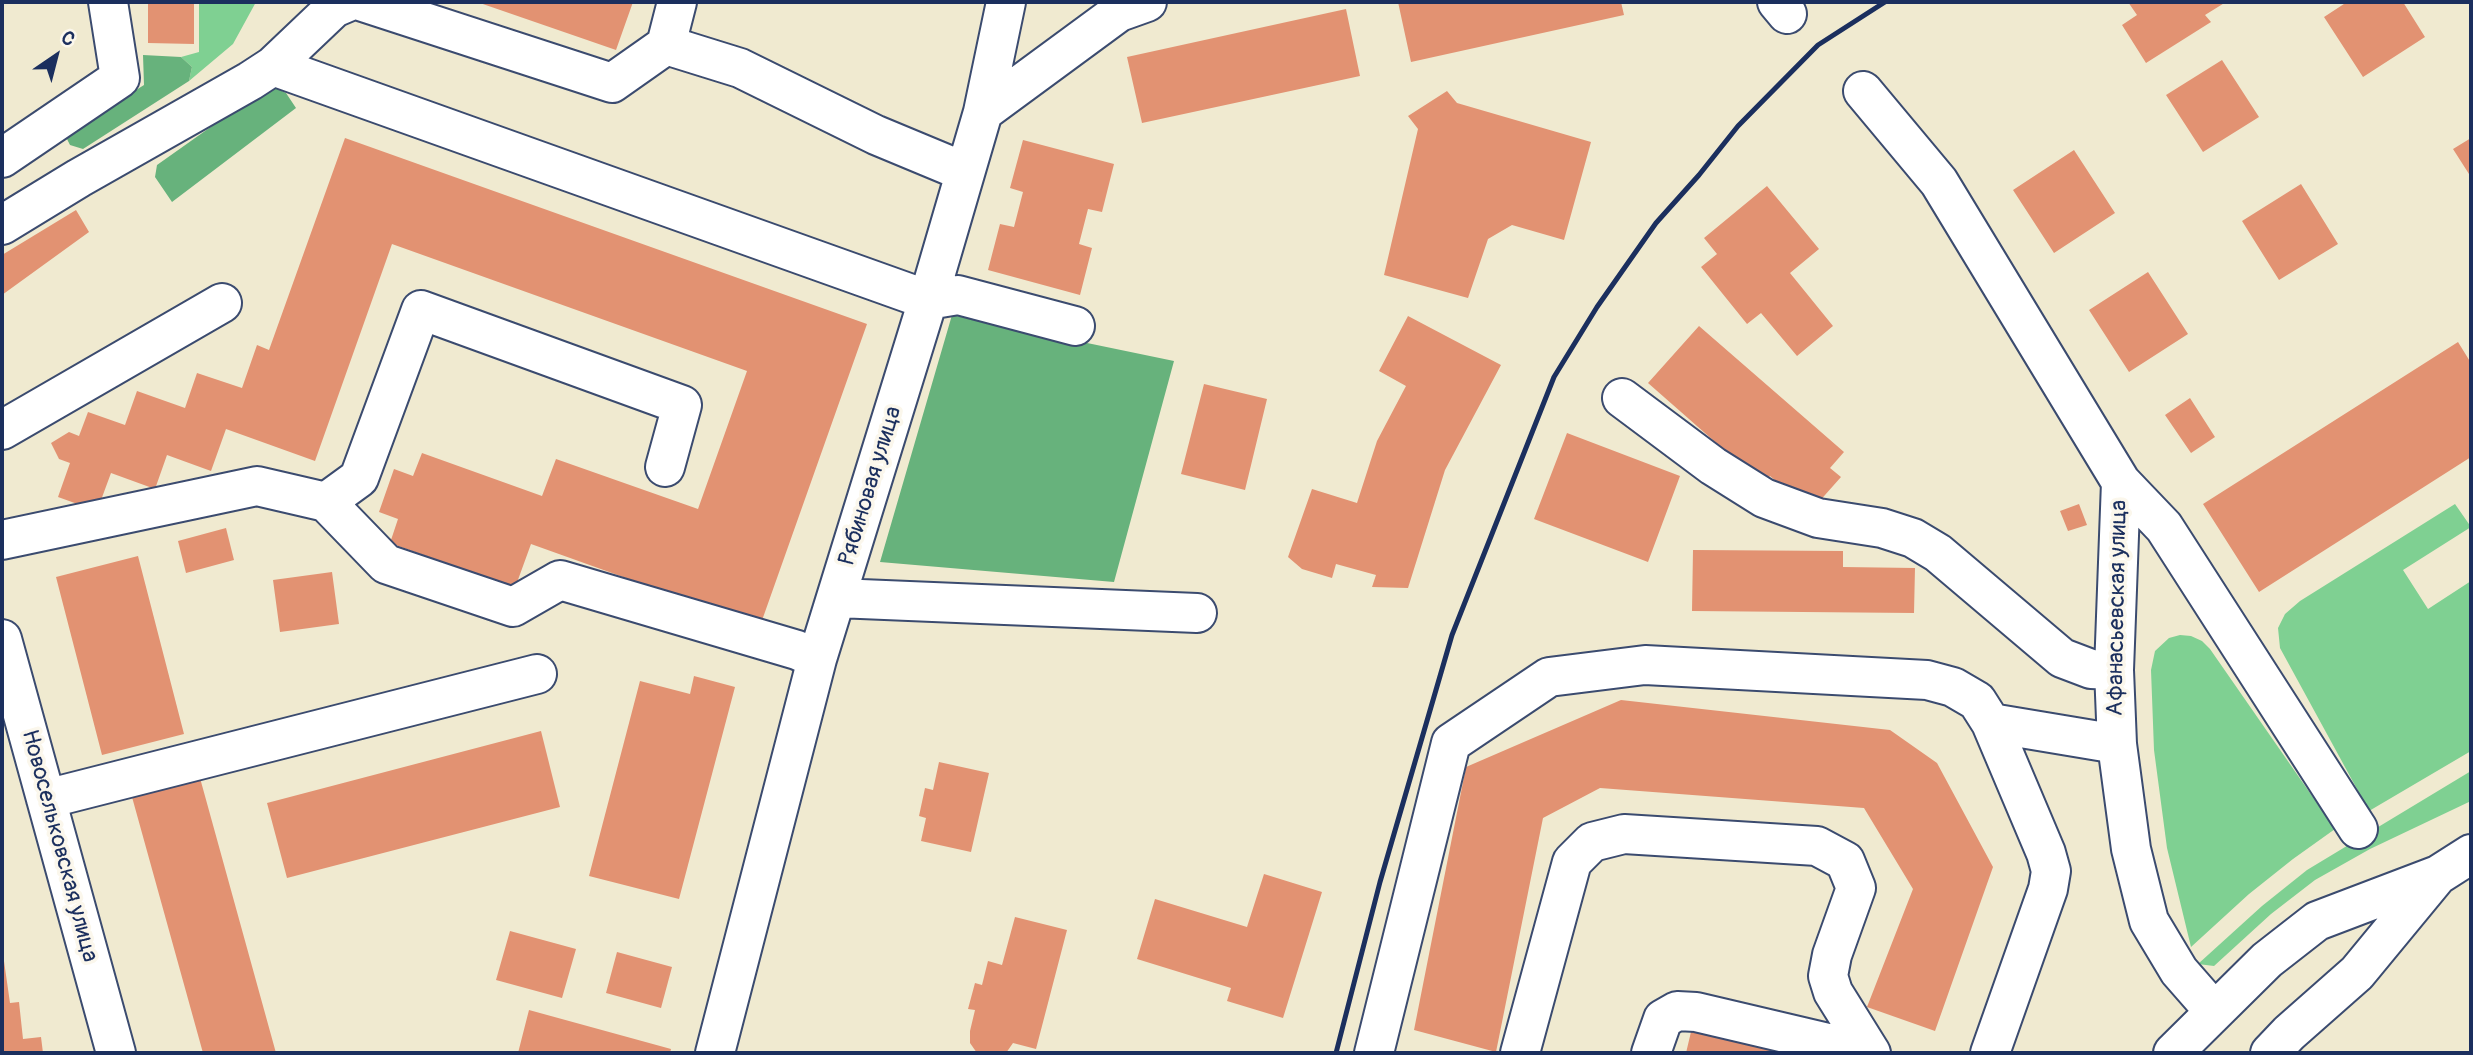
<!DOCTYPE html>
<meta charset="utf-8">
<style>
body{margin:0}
#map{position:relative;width:2473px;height:1055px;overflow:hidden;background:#f0ead0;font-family:Pangolin,sans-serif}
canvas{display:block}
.frame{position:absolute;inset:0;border:4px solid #1b2f5e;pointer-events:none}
.north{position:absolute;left:21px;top:21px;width:70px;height:70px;-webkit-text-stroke:5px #fbf7ec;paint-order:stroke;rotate:35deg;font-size:19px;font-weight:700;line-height:28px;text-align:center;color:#1b2f5e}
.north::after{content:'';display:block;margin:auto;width:24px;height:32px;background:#1b2f5e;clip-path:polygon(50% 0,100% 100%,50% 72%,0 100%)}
</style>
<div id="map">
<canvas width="2473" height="1055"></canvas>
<div class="frame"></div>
<div class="north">С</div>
</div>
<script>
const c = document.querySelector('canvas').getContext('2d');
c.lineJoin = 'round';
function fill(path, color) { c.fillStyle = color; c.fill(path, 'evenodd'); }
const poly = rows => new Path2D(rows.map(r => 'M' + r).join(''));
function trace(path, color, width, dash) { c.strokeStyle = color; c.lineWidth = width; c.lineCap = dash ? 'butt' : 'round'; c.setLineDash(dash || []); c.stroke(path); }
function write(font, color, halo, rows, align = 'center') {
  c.font = font + ' Pangolin,sans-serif'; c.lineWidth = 7; c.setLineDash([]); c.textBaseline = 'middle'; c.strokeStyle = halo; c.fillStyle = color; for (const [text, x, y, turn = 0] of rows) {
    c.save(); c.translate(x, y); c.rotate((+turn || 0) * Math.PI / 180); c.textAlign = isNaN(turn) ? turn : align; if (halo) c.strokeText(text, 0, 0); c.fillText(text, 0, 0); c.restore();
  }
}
const green = poly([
 [199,2,256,2,233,44,189,81,192,67,181,57,199,52],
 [2455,504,2471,527,2403,570,2428,609,2471,581,2471,751,2369,811,2280,648,2278,628,2285,614,2300,601],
 [2180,635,2191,636,2202,641,2210,649,2335,829,2293,859,2249,894,2191,947,2167,848,2154,750,2151,670,2155,651,2169,638],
 [2471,771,2471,801,2370,849,2315,880,2271,914,2214,966,2198,964,2262,906,2307,870]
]);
const forest = poly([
 [143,55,181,57,192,67,189,81,83,149,70,145,65,135,144,85],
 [270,85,286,93,296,108,172,202,155,177,157,165],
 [952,315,1174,361,1114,582,880,562]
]);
const building = poly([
 [148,2,194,2,194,44,148,43],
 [477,2,633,2,616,50],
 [1398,2,1621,2,1624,15,1411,62],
 [2128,2,2226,2,2205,15,2211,22,2146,63,2122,25,2137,15],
 [2347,2,2403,2,2425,37,2363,77,2324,17],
 [1346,9,1360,76,1142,123,1127,57],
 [2222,60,2259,117,2203,152,2166,95],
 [1447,91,1457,103,1591,142,1564,240,1512,225,1488,239,1468,298,1384,275,1418,129,1408,116],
 [345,138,867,324,760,626,531,544,515,588,390,543,398,519,379,512,394,469,413,476,422,453,542,496,556,459,698,509,747,371,392,244,315,461,226,429,211,471,167,455,155,489,111,473,97,511,58,497,70,463,59,459,51,443,69,432,79,436,88,412,125,425,137,391,185,408,197,373,242,388,257,345,269,350],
 [2471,138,2471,172,2469,174,2453,149],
 [1023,140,1114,164,1102,212,1088,209,1079,244,1092,248,1080,295,988,270,1000,224,1014,227,1023,192,1010,188],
 [2074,150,2115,213,2054,253,2013,190],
 [2301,184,2338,244,2279,280,2242,221],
 [1767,186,1819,249,1790,273,1833,326,1797,356,1761,313,1747,324,1701,267,1717,254,1704,238],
 [76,210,89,232,2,295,2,255],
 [2148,272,2188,334,2129,372,2089,310],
 [1408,316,1501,365,1445,470,1408,588,1372,587,1376,575,1336,564,1332,578,1302,569,1288,557,1312,489,1357,503,1377,441,1406,386,1379,371],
 [1699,326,1844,452,1830,468,1841,477,1817,504,1800,502,1770,476,1763,484,1648,383],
 [2458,342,2471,363,2471,457,2259,592,2203,504],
 [1204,384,1267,399,1245,490,1181,474],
 [2190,398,2215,437,2191,453,2165,415],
 [1567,433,1680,476,1648,562,1534,519],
 [2079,504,2087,525,2068,531,2060,511],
 [226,528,234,560,186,573,178,541],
 [1693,550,1843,551,1843,567,1915,568,1914,613,1692,611],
 [138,556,184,734,102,755,56,577],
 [332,572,339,624,280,632,273,580],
 [694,676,735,687,679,899,589,876,640,681,690,694],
 [1621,700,1890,730,1937,763,1993,867,1935,1031,1867,1007,1913,889,1864,808,1600,788,1543,818,1496,1052,1414,1030,1466,767],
 [541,731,560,807,287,878,267,803],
 [939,762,989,773,971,852,921,841,926,818,919,816,925,788,933,790],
 [200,778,276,1053,203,1053,132,797],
 [1264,874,1322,892,1283,1018,1227,1001,1231,988,1137,959,1155,899,1247,927],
 [1015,917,1067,930,1036,1049,1013,1043,1006,1053,977,1053,970,1043,970,1031,975,1010,968,1009,975,983,982,985,988,961,1002,965],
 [510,931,576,949,562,998,496,980],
 [2,947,10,1003,19,1002,23,1039,41,1037,43,1053,2,1053],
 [617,952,672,967,661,1008,606,993],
 [1699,998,1792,1019,1784,1053,1686,1053],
 [529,1010,671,1049,670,1053,518,1053]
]);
const minor = poly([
 [363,2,612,83,666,45,740,68,876,135,965,172],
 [1777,2,1787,14],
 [666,45,677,2],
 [273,66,928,300,958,295,1075,326],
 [1863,91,1939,182,2121,482,2114,670,2117,744,2131,849,2149,921,2179,971,2214,1011],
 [983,112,1119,12,1147,2],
 [2,158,120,78,108,2],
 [2,225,79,178,250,81,273,66,334,8,348,2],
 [1622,398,1713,466,1764,498,1818,518,1882,528,1913,538,1938,553,2062,658,2091,669,2114,670],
 [2,430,222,303],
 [2121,482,2164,527,2358,829],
 [326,502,386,564,513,607,560,580,797,650,817,659],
 [2,540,257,486,326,502,359,478,421,310,682,405,665,467],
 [837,598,1197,613],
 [2,639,116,1053],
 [1991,723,2117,744],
 [46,799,537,674],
 [715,1053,817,659,928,300,983,112,1006,2],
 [1374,1053,1451,743,1549,677,1645,665,1927,680,1953,687,1977,701,1991,723,2046,853,2051,871,2048,889,1990,1053],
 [1520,1053,1572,862,1592,842,1624,834,1817,846,1845,861,1856,888,1832,955,1828,976,1833,992,1871,1053],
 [1651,1053,1663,1019,1677,1011,1696,1012,1832,1044,1843,1053],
 [2173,1053,2267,960,2317,921,2438,875,2471,854],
 [2270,1053,2289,1033,2357,973,2437,876]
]);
const rail = poly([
 [1336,1053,1380,882,1452,635,1554,377,1597,307,1656,223,1699,175,1738,126,1818,45,1885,2]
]);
const streetNames = [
 ["Рябиновая улица",871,486,-73],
 ["Афанасьевская улица",2118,608,-89],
 ["Новосельковская улица",59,846,75]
];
fill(green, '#7fd092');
fill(forest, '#67b27c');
fill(building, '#e29272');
trace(minor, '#3b4b6f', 42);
trace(minor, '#fff', 38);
trace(rail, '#1b2f5e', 5);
write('23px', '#1b2f5e', '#fbf7ec', streetNames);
</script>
